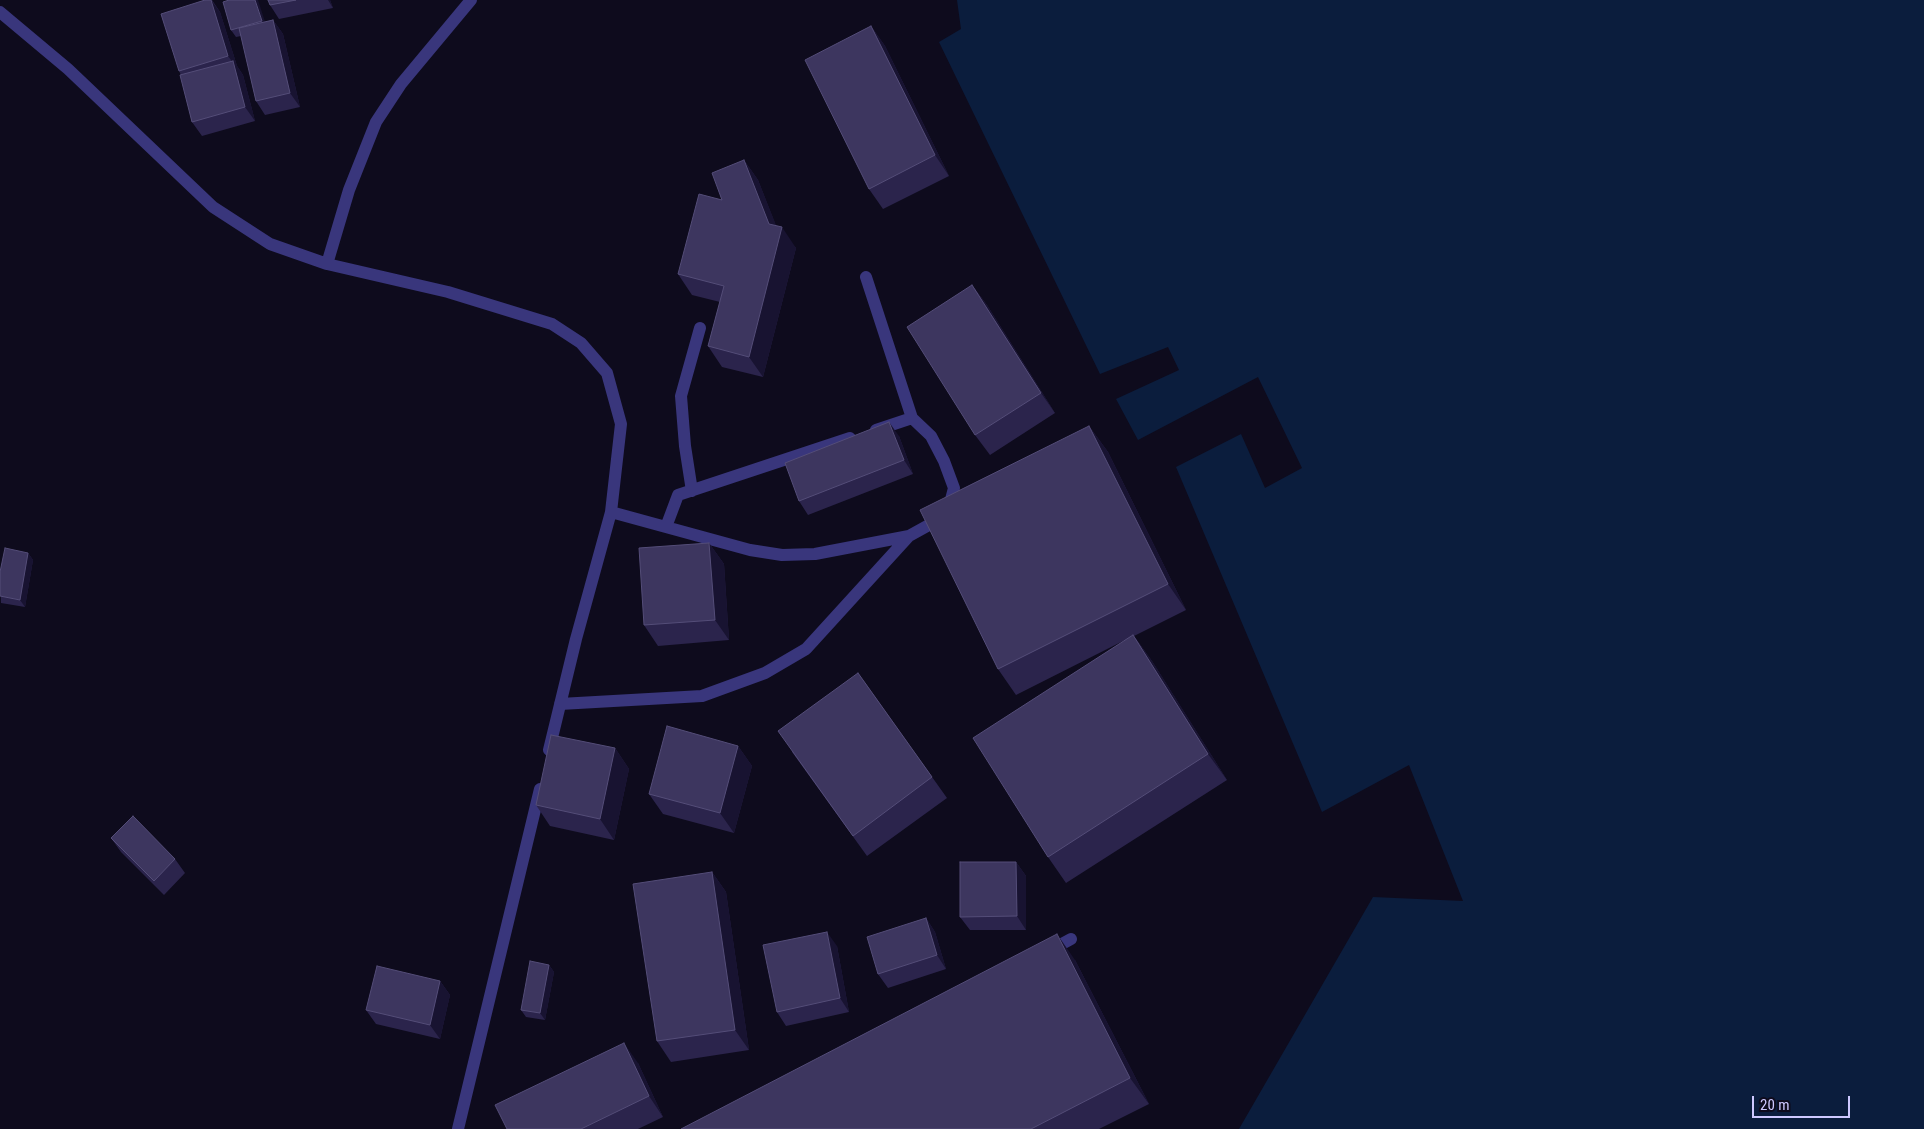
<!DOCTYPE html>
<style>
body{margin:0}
#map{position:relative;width:1924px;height:1129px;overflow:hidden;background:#0e0b1d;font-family:"Roboto Condensed",sans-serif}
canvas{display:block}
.scale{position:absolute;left:1752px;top:1096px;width:98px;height:22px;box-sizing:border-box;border:2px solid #cec8ff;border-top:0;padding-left:6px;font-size:15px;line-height:18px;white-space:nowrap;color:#cec8ff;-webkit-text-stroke:4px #0e0b1d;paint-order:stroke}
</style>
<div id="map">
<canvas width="1924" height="1129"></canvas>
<div class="scale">20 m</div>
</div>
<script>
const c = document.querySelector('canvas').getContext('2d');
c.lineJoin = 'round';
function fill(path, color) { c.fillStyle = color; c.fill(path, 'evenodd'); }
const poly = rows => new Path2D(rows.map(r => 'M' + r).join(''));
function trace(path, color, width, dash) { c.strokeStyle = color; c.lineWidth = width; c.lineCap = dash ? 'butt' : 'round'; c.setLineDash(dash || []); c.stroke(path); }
const water = poly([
 [957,0,1924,0,1924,1129,1239,1129,1373,897,1463,901,1409,765,1322,812,1176,467,1241,434,1265,488,1302,468,1258,377,1138,440,1116,399,1179,370,1168,347,1100,374,939,42,961,29]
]);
const minor = poly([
 [0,12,68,69,213,207,270,244,327,264,448,292,552,324,581,343,607,373,621,424,611,512,576,639,549,750],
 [327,264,349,190,376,122,401,84,471,0],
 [866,277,912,418,876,430],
 [692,491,685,446,681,396,700,328],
 [611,512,750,550,782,555,815,554,909,536,947,515,954,488,944,461,931,436,912,418],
 [666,527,678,495,850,438],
 [560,704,702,696,765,673,806,649,909,536],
 [1049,951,1071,939],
 [458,1129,540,789]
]);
const wall = poly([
 [205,0,212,0,220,12,237,66,243,75,255,121,202,136,192,122,181,75,179,71],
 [268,0,330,0,333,8,279,19,270,5],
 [223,2,265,22,273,20,283,34,300,107,265,115,256,101,241,36,236,37,231,30],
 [871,26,885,46,949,176,883,209,869,189],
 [744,160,758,180,776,226,796,248,763,377,722,367,708,346,720,302,692,295,678,274,722,200],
 [972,285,987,305,1055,413,990,455,975,435],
 [1089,426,1108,452,1186,610,1134,636,1152,661,1227,780,1066,883,1048,857,1125,640,1016,695,998,669],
 [899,436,913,474,808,515,799,501],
 [709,543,724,564,729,640,658,646,644,625],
 [28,553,33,560,25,607,1,603,0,572],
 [858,673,947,798,867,856,792,752],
 [738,746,752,766,734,833,663,814,649,794],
 [615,748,629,769,614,840,550,826,536,805],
 [111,838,175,859,185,873,164,895,121,852],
 [1016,862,1026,876,1026,930,970,930,960,917],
 [712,872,726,892,749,1050,671,1062,657,1041],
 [926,918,935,932,946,969,888,988,878,974],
 [837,946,849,1012,786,1026,777,1012],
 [1075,960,1149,1104,1099,1129,681,1129],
 [549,965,554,972,545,1020,526,1017,521,1010],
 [440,981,450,995,440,1039,376,1024,366,1010],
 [638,1063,663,1117,638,1129,507,1129]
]);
const shadedWall = poly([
 [211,0,220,12,237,66,243,75,255,121,245,107,234,64,228,56],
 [255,0,258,0,267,28,262,21],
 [328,0,330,0,333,8],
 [273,20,283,34,300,107,290,93],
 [871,26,885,46,949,176,935,155],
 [744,160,758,180,780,235,782,227,796,248,763,377,749,357,769,224],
 [972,285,987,305,1055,413,1041,393],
 [889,422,899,436,913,474,904,460],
 [1089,426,1108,452,1186,610,1168,584],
 [709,543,724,564,729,640,715,620],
 [28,553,33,560,25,607,20,600],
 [1133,635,1152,661,1227,780,1208,754],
 [738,746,752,766,734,833,720,813],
 [615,748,629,769,614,840,600,819],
 [1016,862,1026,876,1026,930,1017,916],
 [712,872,726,892,749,1050,735,1030],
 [926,918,935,932,946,969,937,955],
 [827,932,837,946,849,1012,840,998],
 [1057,934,1075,960,1149,1104,1130,1078],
 [549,965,554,972,545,1020,540,1013],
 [440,981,450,995,440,1039,430,1025],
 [624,1043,638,1063,663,1117,649,1096]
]);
const building = poly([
 [205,0,211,0,228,56,179,71,161,14,205,0],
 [229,0,255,0,262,21,231,30,223,2,229,0],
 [268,0,296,0,270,5,268,0],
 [273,20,290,93,256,101,239,28,273,20],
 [871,26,935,155,869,189,805,60,871,26],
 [233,61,245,107,192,122,180,75,233,61],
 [744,160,769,224,782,227,749,357,708,346,724,286,678,274,699,194,722,200,712,173,744,160],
 [972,285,1041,393,975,435,907,327,972,285],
 [889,422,904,460,799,501,785,463,889,422],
 [1089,426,1168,584,998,669,920,510,1089,426],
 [709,543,715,620,644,625,639,548,709,543],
 [5,548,28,553,20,600,0,596,0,572,5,548],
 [1133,635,1208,754,1048,857,973,738,1133,635],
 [858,673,932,777,853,836,778,731,858,673],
 [667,726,738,746,720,813,649,794,667,726],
 [551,735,615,748,600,819,536,805,551,735],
 [133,816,175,859,154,881,111,838,133,816],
 [960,862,1016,862,1017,916,960,917,960,862],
 [712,872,735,1030,657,1041,633,884,712,872],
 [926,918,937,955,878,974,867,937,926,918],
 [827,932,840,998,777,1012,763,945,827,932],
 [1057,934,1130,1078,1031,1129,681,1129,1057,934],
 [530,961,549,965,540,1013,521,1010,530,961],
 [377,966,440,981,430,1025,366,1010,377,966],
 [624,1043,649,1096,581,1129,507,1129,495,1105,624,1043]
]);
fill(water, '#0b1d3d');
trace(minor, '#39367c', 12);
fill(wall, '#2b244c');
fill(shadedWall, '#181331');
fill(building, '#3d365f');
trace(building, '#544d78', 1);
</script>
